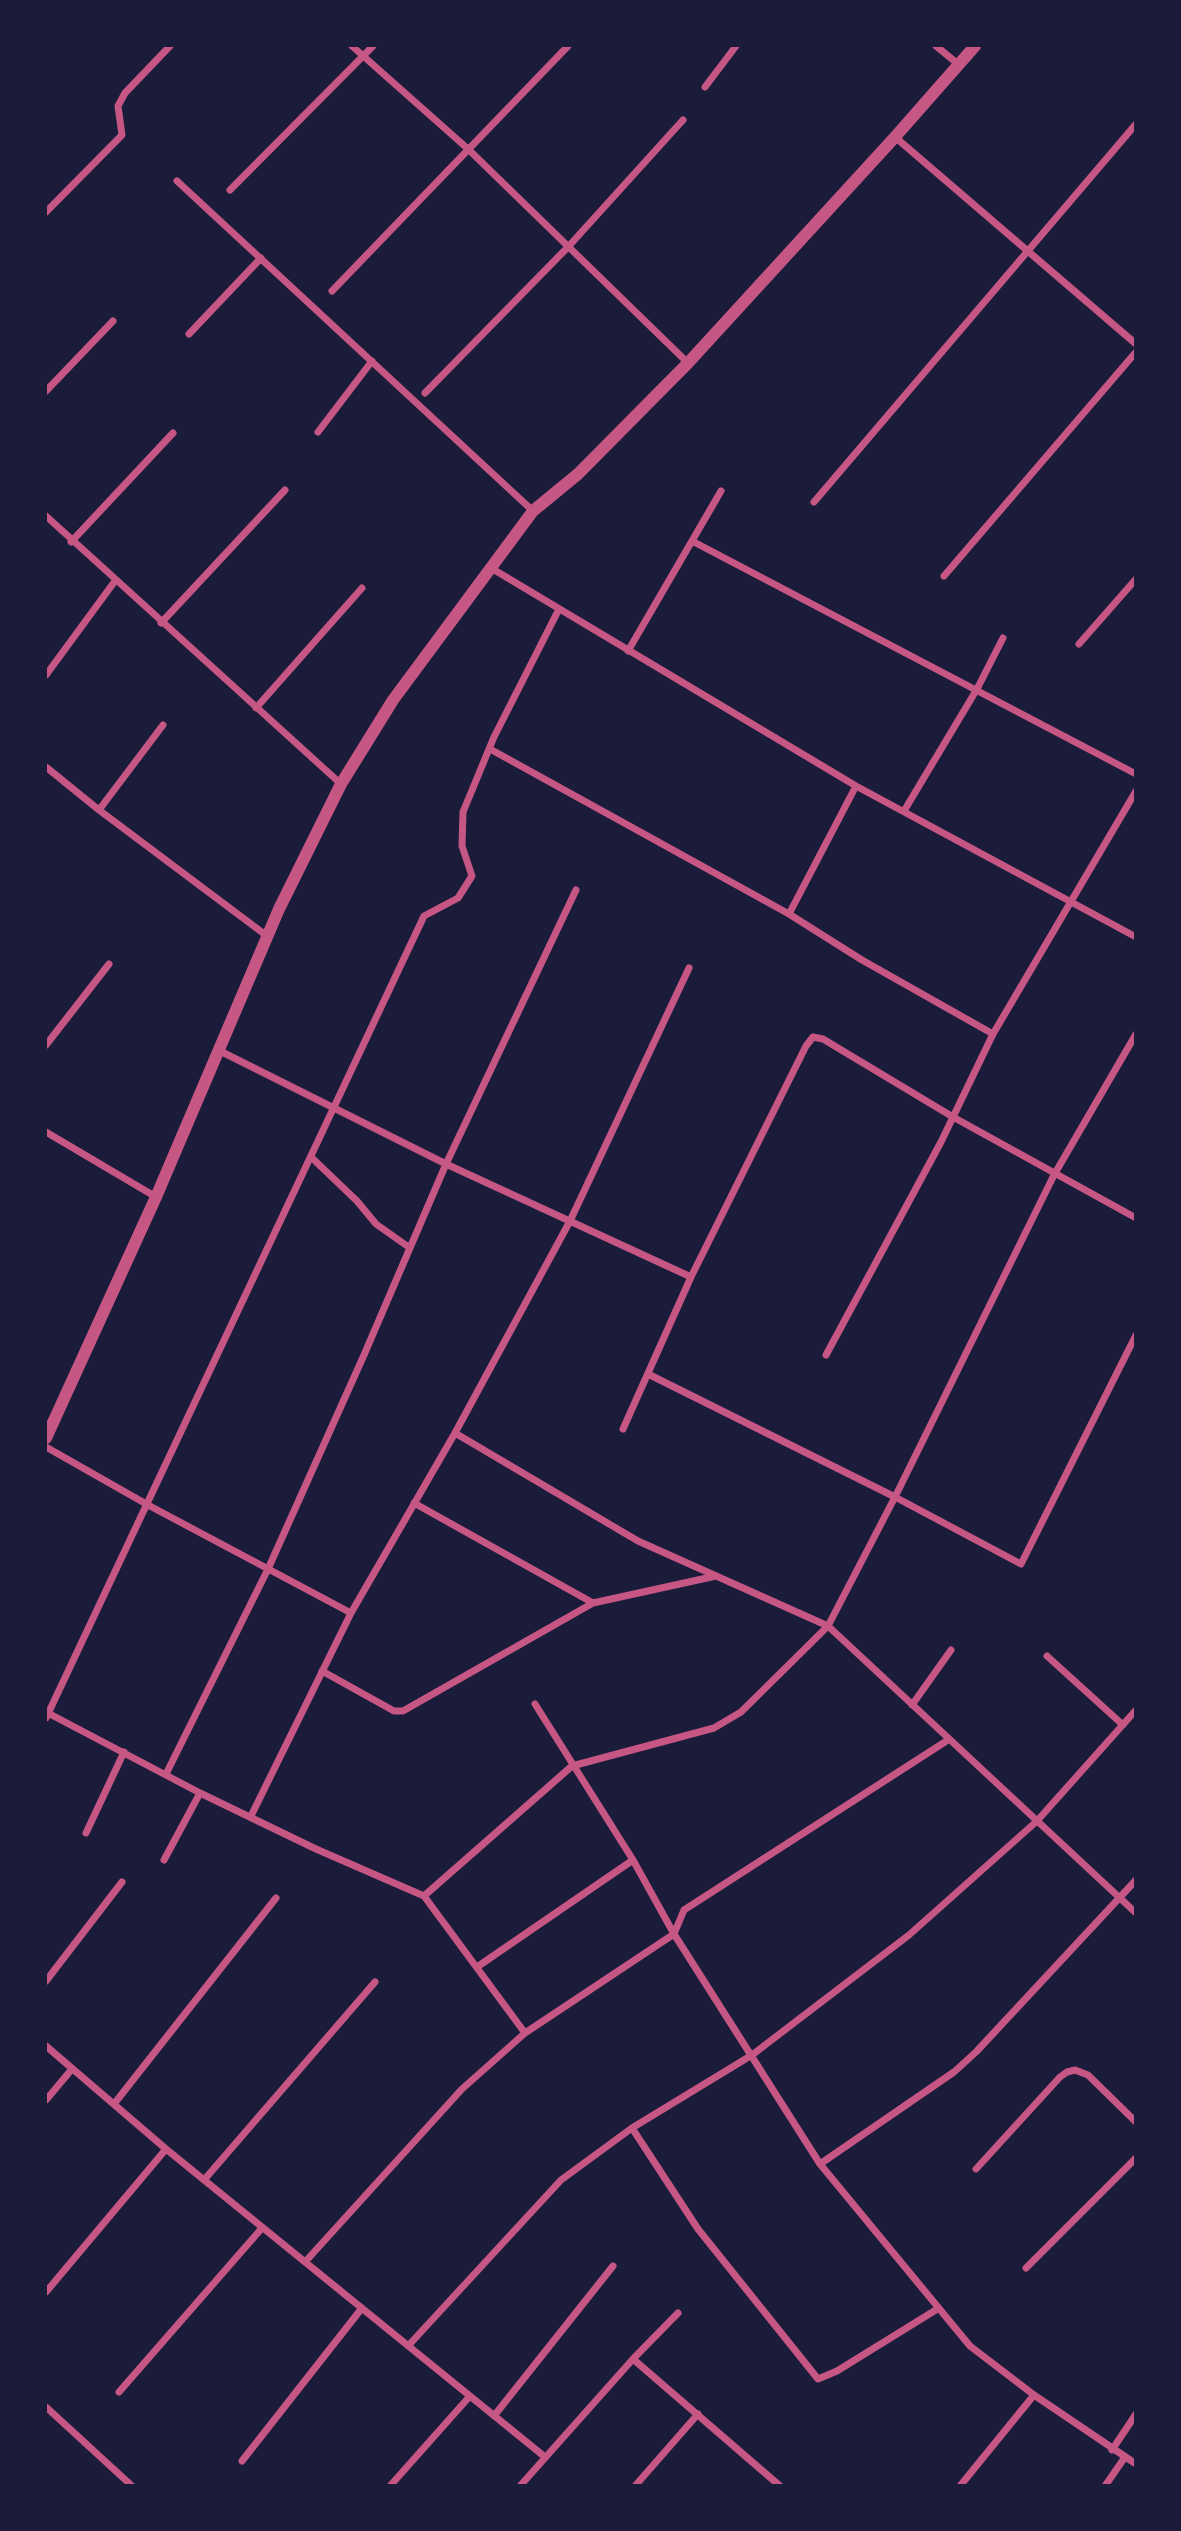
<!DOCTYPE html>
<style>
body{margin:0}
#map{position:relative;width:1181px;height:2531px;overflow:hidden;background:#1b1b3a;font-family:Poppins,sans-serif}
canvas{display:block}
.frame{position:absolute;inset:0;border:47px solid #1b1b3a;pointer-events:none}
</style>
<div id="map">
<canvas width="1181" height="2531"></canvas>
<div class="frame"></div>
</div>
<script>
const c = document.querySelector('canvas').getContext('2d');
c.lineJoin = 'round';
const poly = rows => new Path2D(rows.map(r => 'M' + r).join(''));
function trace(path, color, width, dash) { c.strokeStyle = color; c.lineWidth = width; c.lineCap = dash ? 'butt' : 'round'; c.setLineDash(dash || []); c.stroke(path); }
const minor = poly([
 [352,46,468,149,688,363],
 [936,46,958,64],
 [705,87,736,46],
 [895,137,1136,344],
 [177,181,533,511],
 [230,190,373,46],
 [46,212,122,135,118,106,125,93,170,46],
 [332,291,568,46],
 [189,334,261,258],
 [46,391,113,321],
 [425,393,568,247,683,120],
 [318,432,372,361],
 [814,502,1136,124],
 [46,516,341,784],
 [692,541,1136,774],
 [71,542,173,433],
 [491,568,856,786,1136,937],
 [944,576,1136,352],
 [161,623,285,490],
 [1079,644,1136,579],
 [628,651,721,491],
 [46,675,115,581],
 [256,708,362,588],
 [490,749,789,914,862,960,993,1034],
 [46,767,99,810,267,936],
 [99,810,163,725],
 [904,811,977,689,1003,638],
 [789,914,856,786],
 [46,1045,109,964],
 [220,1051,446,1164,691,1277],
 [46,1132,156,1197],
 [311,1157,357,1201,376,1224,410,1248],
 [826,1355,941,1142,993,1034,1136,791],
 [648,1374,895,1497,1021,1564,1136,1335],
 [623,1429,691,1277,806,1046,813,1037,823,1039,953,1117,1136,1218],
 [455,1433,638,1541,828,1626,1136,1913],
 [46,1447,148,1505,351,1613],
 [414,1503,593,1603,716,1576],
 [1047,1656,1123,1725],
 [322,1671,394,1711,403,1711,593,1603],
 [535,1704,633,1860,674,1934,820,2164,970,2346,1034,2395,1136,2464],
 [912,1705,951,1650],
 [46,1712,200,1793,316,1849,424,1896,525,2033],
 [46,1718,424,916,458,898,472,876,462,846,463,812,494,737,559,609],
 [166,1774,268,1569,364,1355,446,1164,576,890],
 [251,1816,351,1613,455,1433,570,1221,689,968],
 [86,1833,124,1752],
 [164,1860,200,1793],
 [424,1896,572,1766,714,1728,741,1712,828,1626,895,1497,1054,1175,1136,1034],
 [477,1967,633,1860],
 [46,1981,122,1882],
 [46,2046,166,2149,545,2457],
 [46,2100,72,2069],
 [114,2104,276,1898],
 [632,2128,698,2229,818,2379,837,2371,939,2308],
 [820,2164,954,2072,976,2052,1136,1880],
 [976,2169,1060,2077,1067,2072,1075,2070,1088,2075,1136,2122],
 [204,2180,375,1982],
 [305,2262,462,2089,525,2033,674,1934,684,1910,948,1740],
 [1026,2268,1136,2158],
 [46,2292,166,2149],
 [408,2346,561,2180,632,2128,752,2055,909,1935,1037,1821,1136,1710],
 [633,2359,780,2486],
 [119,2392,262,2228],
 [46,2407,132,2486],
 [494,2416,613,2266],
 [1112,2450,1136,2414],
 [242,2461,362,2308],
 [390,2486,470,2396],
 [520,2486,633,2359,678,2313],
 [635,2486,698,2414],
 [960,2486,1034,2395],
 [1105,2486,1125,2457]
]);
const tertiary = poly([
 [46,1438,156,1197,279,909,341,784,393,700,533,511,578,474,688,363,895,137,975,46]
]);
trace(minor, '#c65784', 7);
trace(tertiary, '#c65784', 12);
</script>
